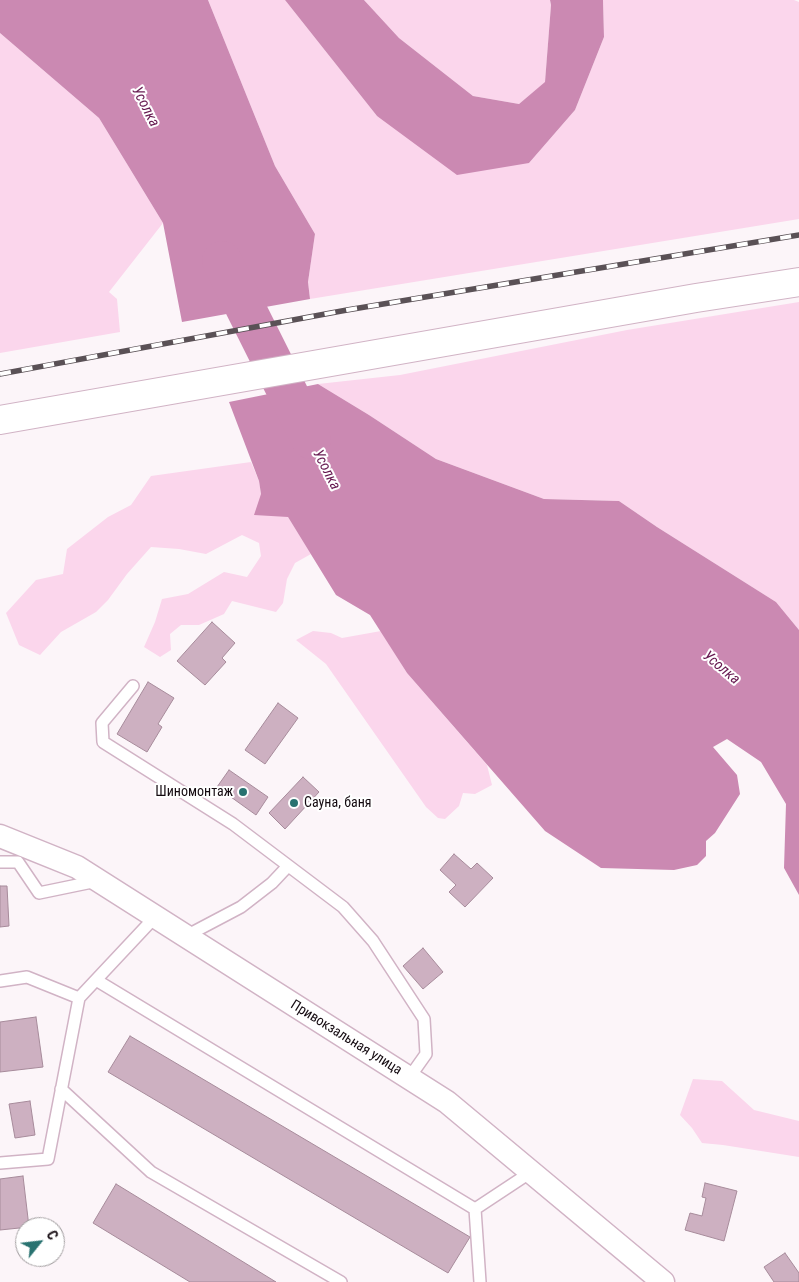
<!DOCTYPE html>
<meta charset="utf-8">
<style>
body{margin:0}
#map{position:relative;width:799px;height:1282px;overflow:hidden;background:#fcf5f9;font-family:"Roboto Condensed",sans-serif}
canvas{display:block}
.north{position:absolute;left:15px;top:1217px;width:50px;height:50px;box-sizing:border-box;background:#fff;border:1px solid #a19d9f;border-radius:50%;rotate:61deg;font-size:14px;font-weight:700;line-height:20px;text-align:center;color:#140a10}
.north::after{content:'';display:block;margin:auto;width:18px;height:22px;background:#287270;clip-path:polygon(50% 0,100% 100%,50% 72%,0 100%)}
</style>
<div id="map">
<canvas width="799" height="1282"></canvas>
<div class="north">С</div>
</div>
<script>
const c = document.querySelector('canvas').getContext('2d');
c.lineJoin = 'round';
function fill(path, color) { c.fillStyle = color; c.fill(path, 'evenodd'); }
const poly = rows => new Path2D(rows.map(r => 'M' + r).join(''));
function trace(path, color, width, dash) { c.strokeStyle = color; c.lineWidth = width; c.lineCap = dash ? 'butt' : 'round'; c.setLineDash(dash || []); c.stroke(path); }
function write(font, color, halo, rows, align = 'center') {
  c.font = font + ' "Roboto Condensed",sans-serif'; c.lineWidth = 4; c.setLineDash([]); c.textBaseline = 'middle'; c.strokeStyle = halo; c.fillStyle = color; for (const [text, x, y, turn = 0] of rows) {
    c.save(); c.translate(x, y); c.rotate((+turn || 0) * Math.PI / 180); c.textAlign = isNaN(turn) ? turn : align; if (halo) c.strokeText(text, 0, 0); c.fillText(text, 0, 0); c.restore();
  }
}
const green = poly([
 [208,0,285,0,377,116,529,163,575,110,604,37,603,0,794,0,799,2,799,219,310,299,308,282,315,234,275,166],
 [364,0,550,0,551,5,545,83,519,104,473,96,399,38],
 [0,33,99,118,163,223,109,292,117,299,120,332,0,353],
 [799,302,799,630,776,602,657,527,619,501,544,499,436,459,369,415,318,384,400,375,627,330],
 [251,462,259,481,261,494,288,517,311,554,295,563,287,579,283,603,276,612,232,601,224,614,199,625,181,625,170,634,171,650,160,657,144,647,155,622,162,599,188,594,224,572,247,577,261,556,259,543,242,535,206,554,179,549,151,547,127,574,108,600,96,612,61,632,40,655,19,645,6,613,36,580,63,574,67,549,108,517,131,505,151,476],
 [313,631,331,633,342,638,381,631,407,673,487,765,492,785,475,794,463,793,459,806,445,819,438,818,426,807,326,664,296,640],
 [693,1079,722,1081,754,1110,799,1121,799,1157,723,1145,702,1143,692,1128,680,1115]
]);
const water = poly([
 [0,0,208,0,275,166,315,234,308,282,310,299,182,322,163,223,99,118,0,33],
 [285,0,364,0,399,38,473,96,519,104,545,82,551,5,550,0,603,0,604,37,575,110,529,163,457,175,377,116],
 [318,384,369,415,436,459,544,499,619,501,657,527,776,602,799,630,799,895,784,868,786,804,761,762,727,739,713,747,737,775,740,794,715,833,706,841,706,856,697,865,674,870,601,868,545,831,407,673,370,615,336,595,288,517,254,515,261,494,259,481,229,402]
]);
const river = poly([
 [222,261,311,439]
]);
const building = poly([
 [212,622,235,643,222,658,226,662,205,685,177,661,212,622],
 [148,682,174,698,158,724,162,727,147,752,117,734,148,682],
 [278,703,298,718,265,764,245,750,278,703],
 [229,770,268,797,256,815,217,787,229,770],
 [303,777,319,792,285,829,269,813,303,777],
 [454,854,471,869,477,863,493,878,465,907,449,892,456,885,440,870,454,854],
 [0,886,7,886,9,926,0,927,0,886],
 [423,948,443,972,423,989,403,966,423,948],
 [36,1017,43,1067,0,1072,0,1022,36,1017],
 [130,1036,470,1237,448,1273,108,1072,130,1036],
 [30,1101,35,1135,15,1138,9,1104,30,1101],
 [23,1176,29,1227,0,1230,0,1179,23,1176],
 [705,1183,737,1191,724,1241,685,1230,690,1213,702,1216,706,1198,702,1197,705,1183],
 [116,1184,276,1282,190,1282,93,1223,116,1184],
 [785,1253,799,1273,799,1282,774,1282,764,1267,785,1253]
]);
const service = poly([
 [133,686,102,723,103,742,233,824,343,907,373,941,424,1019,426,1054,409,1078],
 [0,862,18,862,39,893,97,881],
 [186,936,241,907,272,883,288,866],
 [96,980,475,1209,531,1172],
 [0,981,27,977,79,998],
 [61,1089,151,1172,341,1282],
 [0,1163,48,1159,79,998,155,917],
 [475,1209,480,1282]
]);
const minor = poly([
 [0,836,77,867,447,1102,663,1282]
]);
const secondary = poly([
 [0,420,696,298,799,282]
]);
const rail = poly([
 [0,374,347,310,799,235]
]);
const markers = [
 [243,792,5,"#287270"],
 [294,803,5,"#287270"]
];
const poiNames = [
 ["Шиномонтаж",233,792],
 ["Сауна, баня",304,803,"left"]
];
const streetNames = [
 ["Привокзальная улица",346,1038,32]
];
const waterNames = [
 ["Усолка",145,107,63],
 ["Усолка",326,470,63],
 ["Усолка",721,668,40]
];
fill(green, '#fbd6ec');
fill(water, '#cb89b2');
trace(river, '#cb89b2', 40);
fill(building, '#cdb0c1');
trace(building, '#a78b9b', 1);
trace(service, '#d1b3c5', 14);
trace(minor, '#d1b3c5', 25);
trace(secondary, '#d1b3c5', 30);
trace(service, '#fff', 11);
trace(minor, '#fff', 22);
trace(secondary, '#fff', 28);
trace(rail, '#5a5156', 5.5);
trace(rail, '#fff', 4, [11]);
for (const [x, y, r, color] of markers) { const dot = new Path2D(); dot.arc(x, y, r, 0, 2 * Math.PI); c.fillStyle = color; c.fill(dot); trace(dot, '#fff', 2); }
write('14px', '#140a10', '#fff', poiNames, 'right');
write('14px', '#140a10', '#fff', streetNames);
write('italic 15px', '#661950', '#fff', waterNames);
</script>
